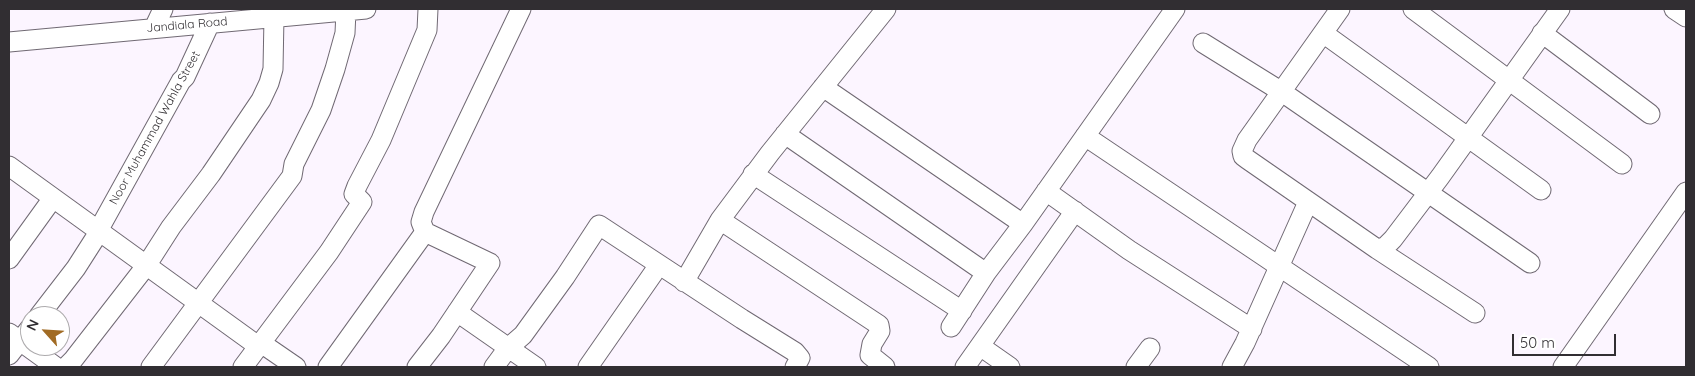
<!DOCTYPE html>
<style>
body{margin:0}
#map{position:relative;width:1695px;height:376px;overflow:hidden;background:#fcf5ff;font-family:Quicksand,sans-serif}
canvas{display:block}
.frame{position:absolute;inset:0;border:10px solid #312e32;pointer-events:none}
.north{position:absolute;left:20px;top:306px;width:50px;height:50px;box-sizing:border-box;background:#fff;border:1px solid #adabad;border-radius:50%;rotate:296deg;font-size:14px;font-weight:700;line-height:20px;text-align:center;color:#312e32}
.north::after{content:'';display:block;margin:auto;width:18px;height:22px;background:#a16b24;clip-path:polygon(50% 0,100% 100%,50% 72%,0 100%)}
.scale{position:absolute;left:1512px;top:334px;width:104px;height:22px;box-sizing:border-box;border:2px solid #312e32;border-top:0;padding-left:6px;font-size:15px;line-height:18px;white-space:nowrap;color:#312e32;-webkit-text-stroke:4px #fff;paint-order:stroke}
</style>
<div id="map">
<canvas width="1695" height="376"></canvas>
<div class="frame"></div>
<div class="north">N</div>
<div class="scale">50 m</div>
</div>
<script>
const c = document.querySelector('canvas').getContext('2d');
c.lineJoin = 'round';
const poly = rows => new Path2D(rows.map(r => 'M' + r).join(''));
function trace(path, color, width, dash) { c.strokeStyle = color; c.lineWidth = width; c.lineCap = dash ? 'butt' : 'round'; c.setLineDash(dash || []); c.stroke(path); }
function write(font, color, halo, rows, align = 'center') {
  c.font = font + ' Quicksand,sans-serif'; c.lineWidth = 4; c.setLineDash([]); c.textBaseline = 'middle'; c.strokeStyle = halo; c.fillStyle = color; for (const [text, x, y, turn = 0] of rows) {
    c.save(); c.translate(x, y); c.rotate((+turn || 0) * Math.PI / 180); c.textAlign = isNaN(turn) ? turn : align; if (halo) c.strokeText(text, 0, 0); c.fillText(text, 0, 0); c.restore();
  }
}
const minor = poly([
 [1340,9,1247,140,1242,151,1243,156,1247,159,1377,249,1385,247,1393,239,1440,177,1560,9],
 [1413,9,1622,164],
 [1674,9,1686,17],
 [154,28,163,9],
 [1323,33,1541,190],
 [1542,33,1650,114],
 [9,42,366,9],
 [1203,43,1282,92,1530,263],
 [823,87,1023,224],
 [785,134,986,273],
 [1085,136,1429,367],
 [9,166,258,346,264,345,296,367],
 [753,174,962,311],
 [1046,191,1129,250,1252,329],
 [720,220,879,325,880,331,872,344,870,355,885,367],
 [98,231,181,81,185,77,210,23],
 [1377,249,1475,313],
 [9,259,53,198],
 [684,282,720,220,770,153,886,9],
 [457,312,536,367],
 [39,316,76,268,99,232],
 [951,327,986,273,1023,224,1175,9],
 [9,333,56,367],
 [980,346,1010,367],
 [9,355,30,328],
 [66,367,73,360,146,266,171,227,211,174,261,100,269,83,273,69,274,17],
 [151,367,292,176,294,164,321,110,335,69,345,33,346,11],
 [243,367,329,252,362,202,354,194,357,186,381,140,427,30,428,9],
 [328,367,425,232,421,222,424,212,521,9],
 [417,367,441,336,490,263,425,232],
 [494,367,508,348,523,335,565,277,599,225,742,319,795,352,800,358,795,367],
 [588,367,659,265],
 [965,367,1075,211],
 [1136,367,1150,348],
 [1232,367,1245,343,1308,202],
 [1563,367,1686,192]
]);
const streetNames = [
 ["Jandiala Road",187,25,-5],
 ["Noor Muhammad Wahla Street",155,128,-61]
];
trace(minor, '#706973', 21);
trace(minor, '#fff', 19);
write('12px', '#312e32', '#fff', streetNames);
</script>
